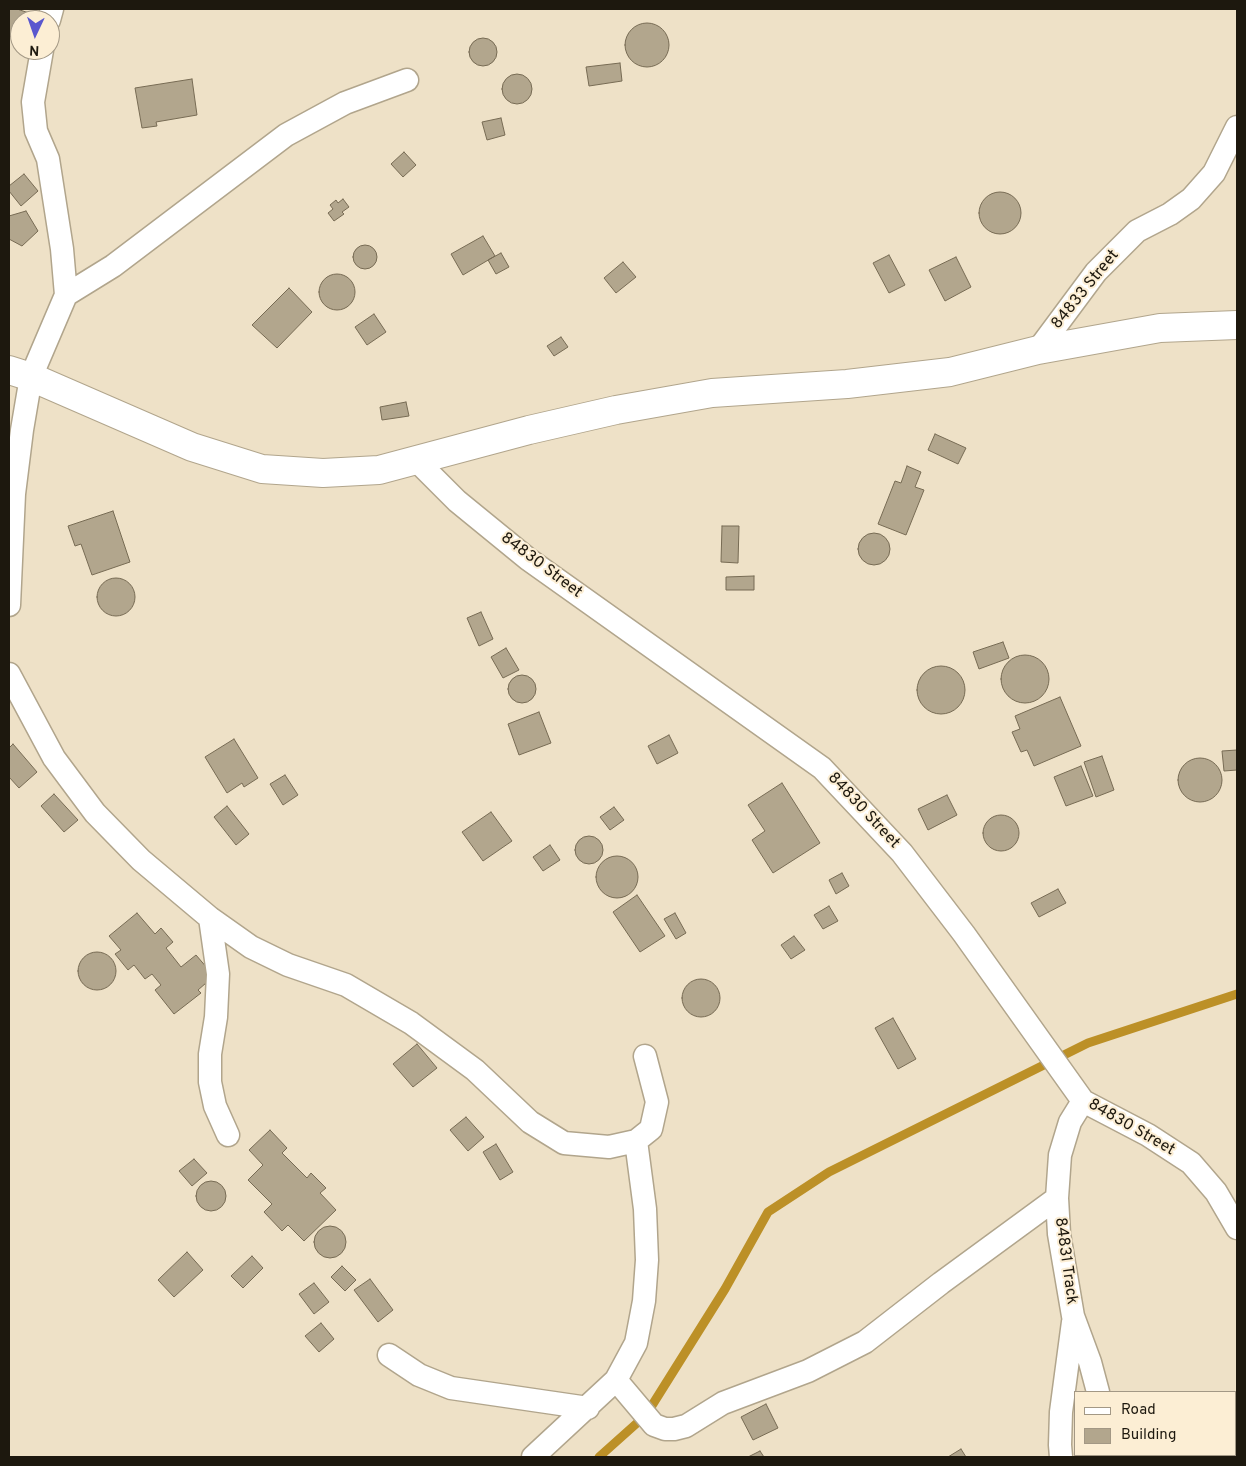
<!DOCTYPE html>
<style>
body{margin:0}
#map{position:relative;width:1246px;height:1466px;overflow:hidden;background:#eee1c7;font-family:Overpass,sans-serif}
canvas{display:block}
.frame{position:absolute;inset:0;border:10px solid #1d180e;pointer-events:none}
.legend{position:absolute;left:1074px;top:1391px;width:162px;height:65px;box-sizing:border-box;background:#fceed4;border:1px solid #a39885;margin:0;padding:6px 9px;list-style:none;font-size:15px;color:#1d180e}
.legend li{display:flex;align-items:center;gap:10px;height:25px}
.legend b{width:25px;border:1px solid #a39885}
.north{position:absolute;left:10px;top:10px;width:50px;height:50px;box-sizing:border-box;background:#fceed4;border:1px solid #a39885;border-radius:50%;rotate:183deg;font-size:14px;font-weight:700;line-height:20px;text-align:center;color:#1d180e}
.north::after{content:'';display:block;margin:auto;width:18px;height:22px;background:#5a57ce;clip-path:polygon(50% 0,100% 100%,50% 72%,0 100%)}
</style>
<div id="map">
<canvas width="1246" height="1466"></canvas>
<div class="frame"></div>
<ul class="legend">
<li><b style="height:6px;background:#fff"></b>Road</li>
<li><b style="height:14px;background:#b2a68d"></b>Building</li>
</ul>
<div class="north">N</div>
</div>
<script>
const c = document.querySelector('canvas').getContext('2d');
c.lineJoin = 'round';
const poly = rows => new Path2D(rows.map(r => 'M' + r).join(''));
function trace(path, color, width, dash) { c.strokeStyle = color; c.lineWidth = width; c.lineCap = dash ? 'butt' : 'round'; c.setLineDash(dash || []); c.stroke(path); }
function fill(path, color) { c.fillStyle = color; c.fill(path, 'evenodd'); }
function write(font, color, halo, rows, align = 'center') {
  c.font = font + ' Overpass,sans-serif'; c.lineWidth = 4; c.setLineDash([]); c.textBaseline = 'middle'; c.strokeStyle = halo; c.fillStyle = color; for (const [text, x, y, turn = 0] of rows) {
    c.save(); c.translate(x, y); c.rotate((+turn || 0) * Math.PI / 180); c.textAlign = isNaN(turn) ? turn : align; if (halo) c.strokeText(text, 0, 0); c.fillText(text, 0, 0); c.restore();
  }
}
const stream = poly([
 [599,1457,646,1415,725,1289,768,1212,829,1172,1088,1043,1237,994]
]);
const building = poly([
 [9,9,17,9,29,13,26,20,20,20,19,40,9,36,9,9],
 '625 45a22 22 0 1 1 44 0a22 22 0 1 1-44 0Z',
 '469 52a14 14 0 1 1 28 0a14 14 0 1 1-28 0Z',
 [620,63,622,81,589,86,586,67,620,63],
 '502 89a15 15 0 1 1 30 0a15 15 0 1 1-30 0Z',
 [192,79,197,115,156,122,157,126,142,128,135,88,192,79],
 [501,118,505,135,487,140,482,122,501,118],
 [404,152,416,165,403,177,391,164,404,152],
 [24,174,38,191,21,206,9,191,9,186,24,174],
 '979 213a21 21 0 1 1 42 0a21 21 0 1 1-42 0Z',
 [343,199,349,207,342,212,344,214,334,221,328,213,333,209,330,205,336,200,338,203,343,199],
 [26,211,38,231,22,246,9,239,9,216,26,211],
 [483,236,495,256,463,275,451,254,483,236],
 '353 257a12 12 0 1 1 24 0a12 12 0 1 1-24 0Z',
 [501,253,509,267,496,274,488,260,501,253],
 [889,255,905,285,889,293,873,263,889,255],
 [956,257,971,287,945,301,929,270,956,257],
 [623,262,636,277,616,293,604,278,623,262],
 '319 292a18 18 0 1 1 36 0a18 18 0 1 1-36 0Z',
 [289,288,312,312,277,348,252,325,289,288],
 [374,314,386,332,367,345,355,327,374,314],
 [561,337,568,347,554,356,547,346,561,337],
 [406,402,409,416,382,420,380,407,406,402],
 [935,434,966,448,958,464,928,450,935,434],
 [907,466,921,472,915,487,924,490,906,535,878,524,895,481,901,483,907,466],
 [113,511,130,562,92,575,81,544,75,546,68,526,113,511],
 [722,526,739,526,738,563,721,562,722,526],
 '858 549a16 16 0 1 1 32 0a16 16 0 1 1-32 0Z',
 [754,576,754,590,726,590,726,577,754,576],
 '97 597a19 19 0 1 1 38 0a19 19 0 1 1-38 0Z',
 [481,612,493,639,479,646,467,618,481,612],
 [1003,642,1009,658,979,669,973,652,1003,642],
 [506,648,519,670,503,678,491,657,506,648],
 '1001 679a24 24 0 1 1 48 0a24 24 0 1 1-48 0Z',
 '917 690a24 24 0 1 1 48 0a24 24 0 1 1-48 0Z',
 '508 689a14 14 0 1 1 28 0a14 14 0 1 1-28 0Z',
 [1060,697,1081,746,1034,766,1027,750,1021,752,1012,732,1020,729,1015,716,1060,697],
 [539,712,551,743,519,755,508,724,539,712],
 [669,735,678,753,657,764,648,746,669,735],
 [234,739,258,778,244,787,242,783,227,793,205,757,234,739],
 [13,744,37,772,19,788,9,777,9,748,13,744],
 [1237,750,1237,770,1224,771,1222,751,1237,750],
 [1102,756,1114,790,1096,797,1084,762,1102,756],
 '1178 780a22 22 0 1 1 44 0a22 22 0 1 1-44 0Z',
 [1081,766,1093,796,1066,806,1054,777,1081,766],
 [285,775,298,795,283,805,270,784,285,775],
 [782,783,820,843,773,873,752,840,765,831,748,805,782,783],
 [54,794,78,820,64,832,41,806,54,794],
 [947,795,957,815,928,830,918,809,947,795],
 [227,806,249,834,236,845,214,817,227,806],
 [614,807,624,820,610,830,600,817,614,807],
 [491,812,512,841,483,861,462,832,491,812],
 '983 833a18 18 0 1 1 36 0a18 18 0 1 1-36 0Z',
 '575 850a14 14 0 1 1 28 0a14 14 0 1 1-28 0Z',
 [550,845,560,860,543,871,533,857,550,845],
 '596 877a21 21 0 1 1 42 0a21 21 0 1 1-42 0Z',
 [842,873,849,886,836,894,829,880,842,873],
 [1058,889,1066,903,1039,917,1031,903,1058,889],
 [637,895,665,936,640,952,613,912,637,895],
 [829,906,838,921,823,929,814,915,829,906],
 [137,913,155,934,161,928,173,942,166,948,181,967,196,955,214,976,198,990,201,993,174,1014,155,990,161,985,152,974,145,979,134,965,128,970,115,954,121,950,109,936,137,913],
 [675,913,686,933,676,939,664,919,675,913],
 [794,936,805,950,791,959,781,945,794,936],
 '78 971a19 19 0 1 1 38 0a19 19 0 1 1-38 0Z',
 '682 998a19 19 0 1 1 38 0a19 19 0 1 1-38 0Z',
 [893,1018,916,1059,898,1069,875,1028,893,1018],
 [417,1044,437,1068,413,1087,393,1064,417,1044],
 [466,1117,484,1137,468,1151,450,1130,466,1117],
 [270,1130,287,1148,282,1153,307,1178,311,1173,326,1188,320,1193,336,1210,304,1241,288,1225,282,1231,264,1212,272,1204,248,1180,263,1165,249,1150,270,1130],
 [496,1144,513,1172,500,1180,483,1152,496,1144],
 [194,1159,207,1173,192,1186,179,1171,194,1159],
 '196 1196a15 15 0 1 1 30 0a15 15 0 1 1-30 0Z',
 '314 1242a16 16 0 1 1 32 0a16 16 0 1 1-32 0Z',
 [187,1252,203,1270,174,1297,158,1280,187,1252],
 [252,1256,263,1268,243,1288,231,1276,252,1256],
 [342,1266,356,1280,345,1291,331,1277,342,1266],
 [370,1279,393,1310,378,1322,354,1290,370,1279],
 [314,1283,329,1302,314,1314,299,1294,314,1283],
 [321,1323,334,1339,319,1352,305,1336,321,1323],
 [766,1404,778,1428,753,1440,741,1417,766,1404],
 [961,1449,966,1457,948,1457,961,1449],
 [760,1451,764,1457,748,1457,760,1451]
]);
const street = poly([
 [49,20,52,9],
 [66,295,113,266,286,135,345,103,407,80],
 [1038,350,1096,272,1137,231,1170,214,1191,199,1214,173,1237,127],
 [416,460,457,501,528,559,822,768,902,853,964,934,1083,1101,1148,1135,1191,1163,1216,1192,1237,1228],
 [9,605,14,494,22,430,31,377,66,295,62,249,48,159,36,131,33,102,42,50],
 [9,674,54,758,95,813,141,860,210,918,251,947,288,965,346,985,411,1023,475,1070,530,1122,564,1143,609,1147,636,1141,651,1129,657,1102,645,1056],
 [210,918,218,974,216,1017,210,1054,210,1082,215,1106,228,1135],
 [1083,1101,1070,1122,1060,1155,1057,1198,1059,1234,1073,1316,1090,1362,1098,1392],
 [389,1355,419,1375,451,1388,588,1408],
 [616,1380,654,1425,665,1429,674,1429,686,1426,723,1403,808,1371,865,1342,941,1283,1057,1198],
 [1114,1455,1115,1457],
 [533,1457,616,1380,636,1343,644,1301,647,1260,645,1209,636,1141],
 [1061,1457,1060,1445,1061,1412,1073,1322]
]);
const secondary = poly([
 [9,370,31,377,192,447,262,469,323,473,379,470,529,430,616,410,712,393,847,384,950,372,1038,350,1160,328,1237,325]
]);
const streetNames = [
 ["84833 Street",1086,290,-51],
 ["84830 Street",541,566,37],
 ["84830 Street",863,811,47],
 ["84830 Street",1131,1128,30],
 ["84831 Track",1065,1261,82]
];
trace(stream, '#bc9027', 9);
fill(building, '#b2a68d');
trace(building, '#776b54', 1);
trace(street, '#b1a58c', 25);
trace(secondary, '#b1a58c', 30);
trace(street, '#fff', 22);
trace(secondary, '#fff', 28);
write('16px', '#1d180e', '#fceed4', streetNames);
</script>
